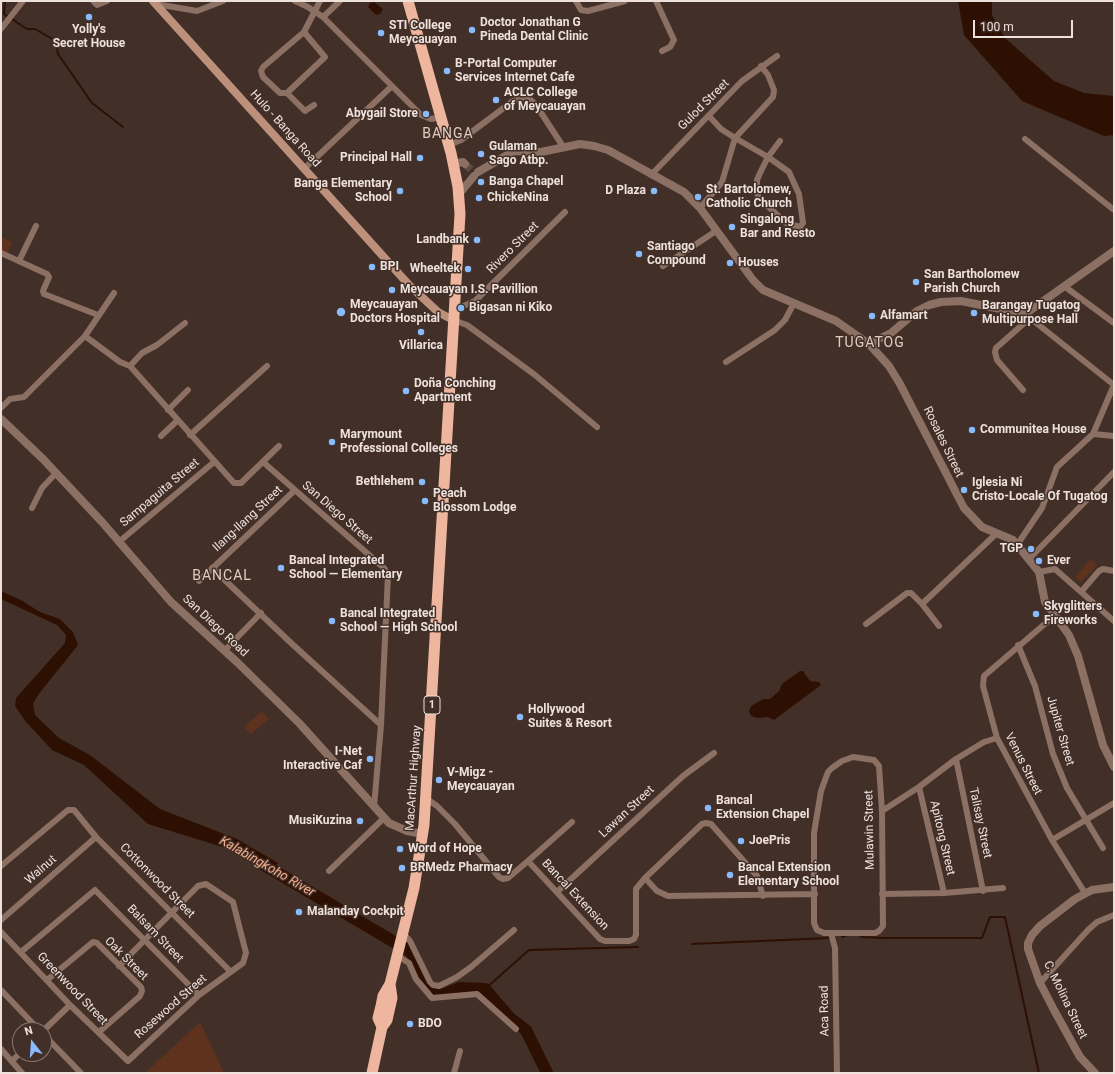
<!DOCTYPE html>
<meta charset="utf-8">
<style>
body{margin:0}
#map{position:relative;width:1115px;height:1074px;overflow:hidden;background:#423028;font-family:Roboto,sans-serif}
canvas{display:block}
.frame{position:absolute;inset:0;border:2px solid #eee1dc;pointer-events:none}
.north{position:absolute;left:12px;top:1022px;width:40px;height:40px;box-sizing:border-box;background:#423028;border:1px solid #877770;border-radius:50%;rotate:343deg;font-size:11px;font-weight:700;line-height:16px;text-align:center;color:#eee1dc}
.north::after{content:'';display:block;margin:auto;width:14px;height:18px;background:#88bafc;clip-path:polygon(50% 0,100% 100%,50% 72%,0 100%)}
.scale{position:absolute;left:973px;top:20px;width:100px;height:18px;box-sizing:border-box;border:2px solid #eee1dc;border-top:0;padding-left:5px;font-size:12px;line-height:14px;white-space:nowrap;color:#eee1dc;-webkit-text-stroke:3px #423028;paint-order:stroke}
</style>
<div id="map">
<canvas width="1115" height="1074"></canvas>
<div class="frame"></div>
<div class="north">N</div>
<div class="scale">100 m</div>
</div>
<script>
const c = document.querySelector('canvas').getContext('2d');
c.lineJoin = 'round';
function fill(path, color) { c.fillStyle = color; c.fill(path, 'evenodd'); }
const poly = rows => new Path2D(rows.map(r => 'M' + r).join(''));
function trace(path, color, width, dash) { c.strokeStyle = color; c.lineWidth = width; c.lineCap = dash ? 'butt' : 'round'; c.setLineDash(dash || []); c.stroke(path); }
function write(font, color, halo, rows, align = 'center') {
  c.font = font + ' Roboto,sans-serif'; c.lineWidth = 3; c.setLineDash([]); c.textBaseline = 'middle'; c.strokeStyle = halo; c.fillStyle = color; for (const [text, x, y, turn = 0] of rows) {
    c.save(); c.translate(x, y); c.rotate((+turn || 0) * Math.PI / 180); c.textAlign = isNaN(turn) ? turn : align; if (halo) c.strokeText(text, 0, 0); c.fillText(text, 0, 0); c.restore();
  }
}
const green = poly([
 [1,237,12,242,7,254,1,252],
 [1091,559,1097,565,1081,582,1075,577],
 [262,711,269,719,251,734,244,727],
 [200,1022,224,1073,145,1073]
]);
const water = poly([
 [958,1,992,1,992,15,1005,38,1054,81,1084,93,1114,96,1114,135,1104,136,1022,101,964,35],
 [374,2,383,9,380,14,376,15,368,7,370,3],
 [1,591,21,600,40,612,60,619,73,632,78,645,38,695,33,704,35,715,59,738,90,755,160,809,237,839,278,863,270,875,229,849,148,824,84,765,52,750,26,722,15,706,16,698,65,643,66,635,57,625,1,599],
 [800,671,803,671,810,681,819,682,821,685,774,720,768,717,757,718,751,716,749,711,751,706,763,699,770,699,779,691,782,684]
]);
const stream = poly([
 [5,1,4,14,27,29,35,29,56,41,58,54,92,103,123,127],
 [859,935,863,937,883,938,982,938,990,917,1005,917,1039,1073],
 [842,937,848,935],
 [692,944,829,938],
 [485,989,529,950,638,947]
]);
const river = poly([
 [259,862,411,952,422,977,436,994,444,994,460,988,485,989,510,1018,526,1030,547,1073]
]);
const tertiaryTunnel = poly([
 [465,164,476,174]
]);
const minor = poly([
 [93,1,97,5,107,1],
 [295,1,308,7,323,17,421,115,431,119,442,117],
 [576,1,581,10,588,11,625,1],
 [656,1,674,40,670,47,662,51],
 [156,4,197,11,223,1],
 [323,17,340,1],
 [1,29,23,1],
 [287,93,325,57,304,32],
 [314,105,305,111,287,93,280,93,263,77,261,71,263,67,304,32,320,1],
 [709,116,721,129,735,138,768,157,789,172,799,194,803,223,800,227,786,223,759,198,757,193,757,180,760,173,768,157,780,141],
 [1025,139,1114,210],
 [449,145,461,140,513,101,525,97,529,98,536,105,564,148],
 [304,169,392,86],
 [651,175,742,81,777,56],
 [700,208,722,182,735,138,773,97,774,90,768,75,761,66],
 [1,253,47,274,49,277,43,291,44,294,98,315],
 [19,261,36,226],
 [663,266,716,231],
 [1064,286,1114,323],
 [454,310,475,301,565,212],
 [1025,314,1114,385],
 [453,320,467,325,535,375,597,427],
 [85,336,120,362,130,366,234,483,241,483,279,446],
 [726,362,775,330,785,320,794,303],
 [130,366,142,353,157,345,185,323],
 [1023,390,997,360,995,352,996,348,1030,318],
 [1,408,10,399,24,397,85,336,114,293],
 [168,410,188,390],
 [1093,434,1114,385],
 [190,435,267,366],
 [161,436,178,420],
 [263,462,384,568,388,575,381,725,374,807],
 [32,508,42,488,56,473],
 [120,541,214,462],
 [1017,545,1042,508,1057,467,1093,434,1114,436],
 [1029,559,1114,472],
 [212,568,290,642,381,725],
 [1039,572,1055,569,1114,621],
 [199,581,295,490],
 [1081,592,1099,571,1103,569,1114,571],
 [922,604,997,533],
 [1054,616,984,676,983,686,997,738,1052,840,1085,893],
 [866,624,907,593,911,593,922,604,939,626],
 [1018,645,1035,686,1053,754,1067,788,1103,848],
 [224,651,261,613],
 [853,757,874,760,879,766,882,811,883,926,879,931,875,933,824,933,817,930,814,923,814,833,821,791,828,772,832,768,842,761,853,757],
 [956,759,983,891],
 [919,787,944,893],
 [427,799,437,806,455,824,499,877,503,879,508,878,528,861,572,822],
 [882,811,919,787,956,759,984,742,997,738],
 [1052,840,1114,803],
 [528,861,600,939,605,941,629,941,634,939,636,935,636,889,645,878,702,824,706,823,711,824,757,876,763,896],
 [1,866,68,810,74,810,96,837,230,971],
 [329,871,384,818],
 [645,878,657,891,668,896,815,894],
 [558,891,683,776,714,753],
 [882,894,944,893,1003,888],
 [1,920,96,837],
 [1,932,70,1005,128,1061,199,995,243,963,246,953,233,902,206,884,198,886,119,966],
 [402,932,410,941,430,982,433,985,439,986,457,977,471,967,514,930],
 [831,933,835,948,837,1073],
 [21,952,95,890,199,995],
 [396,955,409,963,416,979,432,998,477,994,516,1029],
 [47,980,93,942,97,943,141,987,142,991,140,996,99,1032],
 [1040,983,1088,930,1097,922,1114,915],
 [1,990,39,1030],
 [44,1030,70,1005],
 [44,1035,81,1073],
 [1,1049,22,1073],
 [12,1061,20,1053],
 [454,1073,460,1051]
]);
const tertiary = poly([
 [453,164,463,162,465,164],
 [478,172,514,151,541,152,580,144,594,146,608,150,684,192,700,208,753,280,763,290,836,321,869,344,889,366,900,384,964,508,982,527,1013,540,1039,572,1045,602,1069,635,1078,656,1103,745,1114,767],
 [459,194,474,176],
 [869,344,891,333,917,311,929,305,941,302,961,301,1025,314,1114,251],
 [1,419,43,459,102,522,171,602,238,663,300,724,389,823,407,831,423,834],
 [1095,1073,1080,1057,1054,1010,1040,983,1028,949,1028,943,1032,935,1040,926,1075,899,1092,890,1114,887]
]);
const secondary = poly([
 [153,1,409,285,438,312,453,320]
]);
const trunk = poly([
 [382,1027,378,1018,381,1006,383,996,390,984,414,888,424,825,460,214,458,187,451,153,408,1],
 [372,1073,382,1027,387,1020,389,1011,392,998,390,984]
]);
const markers = [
 [89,17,4,"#88bafc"],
 [472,30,4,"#88bafc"],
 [381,33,4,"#88bafc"],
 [447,71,4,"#88bafc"],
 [496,100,4,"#88bafc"],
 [426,114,4,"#88bafc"],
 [481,154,4,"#88bafc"],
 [420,158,4,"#88bafc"],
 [481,182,4,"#88bafc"],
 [400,191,4,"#88bafc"],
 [654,191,4,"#88bafc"],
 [698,197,4,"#88bafc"],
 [479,198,4,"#88bafc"],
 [732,227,4,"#88bafc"],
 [477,240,4,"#88bafc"],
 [639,254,4,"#88bafc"],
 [730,263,4,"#88bafc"],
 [372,267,4,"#88bafc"],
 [468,269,4,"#88bafc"],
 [916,282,4,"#88bafc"],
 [392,290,4,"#88bafc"],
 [461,308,4,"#88bafc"],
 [341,312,5,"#88bafc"],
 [974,313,4,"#88bafc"],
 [872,316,4,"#88bafc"],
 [421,332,4,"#88bafc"],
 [406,391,4,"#88bafc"],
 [972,430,4,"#88bafc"],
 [332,442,4,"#88bafc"],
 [422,482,4,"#88bafc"],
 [964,490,4,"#88bafc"],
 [425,501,4,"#88bafc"],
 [1031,549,4,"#88bafc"],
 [1039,561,4,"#88bafc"],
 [281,568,4,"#88bafc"],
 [1036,614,4,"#88bafc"],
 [332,621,4,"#88bafc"],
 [520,717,4,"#88bafc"],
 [370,759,4,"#88bafc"],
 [439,780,4,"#88bafc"],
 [708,808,4,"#88bafc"],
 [360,821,4,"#88bafc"],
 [741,841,4,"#88bafc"],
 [400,849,4,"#88bafc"],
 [402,868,4,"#88bafc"],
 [730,875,4,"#88bafc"],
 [299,912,4,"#88bafc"],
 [410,1024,4,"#88bafc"]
];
const shields = [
 [432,705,16]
];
const shieldNames = [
 ["1",432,705]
];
const poiNames = [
 ["Doctor Jonathan G",480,23],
 ["Pineda Dental Clinic",480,37],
 ["STI College",389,26],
 ["Meycauayan",389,40],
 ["Yolly's",89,30,"center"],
 ["Secret House",89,44,"center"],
 ["B-Portal Computer",455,64],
 ["Services Internet Cafe",455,78],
 ["ACLC College",504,93],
 ["of Meycauayan",504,107],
 ["Abygail Store",418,114,"right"],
 ["Gulaman",489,147],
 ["Sago Atbp.",489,161],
 ["Principal Hall",412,158,"right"],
 ["Banga Chapel",489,182],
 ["Banga Elementary",392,184,"right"],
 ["School",392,198,"right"],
 ["St. Bartolomew,",706,190],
 ["Catholic Church",706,204],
 ["D Plaza",646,191,"right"],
 ["ChickeNina",487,198],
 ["Singalong",740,220],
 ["Bar and Resto",740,234],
 ["Landbank",469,240,"right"],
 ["Santiago",647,247],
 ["Compound",647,261],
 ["Houses",738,263],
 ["BPI",380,267],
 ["Wheeltek",460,269,"right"],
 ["San Bartholomew",924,275],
 ["Parish Church",924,289],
 ["Meycauayan I.S. Pavillion",400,290],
 ["Meycauayan",350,305],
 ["Doctors Hospital",350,319],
 ["Barangay Tugatog",982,306],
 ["Multipurpose Hall",982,320],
 ["Bigasan ni Kiko",469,308],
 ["Alfamart",880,316],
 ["Villarica",421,346,"center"],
 ["Doña Conching",414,384],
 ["Apartment",414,398],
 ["Communitea House",980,430],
 ["Marymount",340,435],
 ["Professional Colleges",340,449],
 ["Bethlehem",414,482,"right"],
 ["Iglesia Ni",972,483],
 ["Cristo-Locale Of Tugatog",972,497],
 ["Peach",433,494],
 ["Blossom Lodge",433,508],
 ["TGP",1023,549,"right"],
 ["Bancal Integrated",289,561],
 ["School — Elementary",289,575],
 ["Ever",1047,561],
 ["Skyglitters",1044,607],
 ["Fireworks",1044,621],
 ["Bancal Integrated",340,614],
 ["School — High School",340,628],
 ["Hollywood",528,710],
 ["Suites & Resort",528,724],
 ["I-Net",362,752,"right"],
 ["Interactive Caf",362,766,"right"],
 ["V-Migz -",447,773],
 ["Meycauayan",447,787],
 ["Bancal",716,801],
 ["Extension Chapel",716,815],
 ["MusiKuzina",352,821,"right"],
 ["JoePris",749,841],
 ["Word of Hope",408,849],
 ["BRMedz Pharmacy",410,868],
 ["Bancal Extension",738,868],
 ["Elementary School",738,882],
 ["Malanday Cockpit",307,912],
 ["BDO",418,1024]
];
const streetNames = [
 ["Gulod Street",704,105,-45],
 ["Hulo - Banga Road",285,129,48],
 ["Rivero Street",513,248,-45],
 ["Rosales Street",943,442,64],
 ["Sampaguita Street",160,493,-40],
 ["San Diego Street",337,513,41],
 ["Ilang-Ilang Street",248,519,-43],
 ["San Diego Road",215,626,43],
 ["Jupiter Street",1060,731,74],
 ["Venus Street",1023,764,63],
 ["MacArthur Highway",414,778,-86],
 ["Lawan Street",627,812,-43],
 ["Talisay Street",980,823,78],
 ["Mulawin Street",870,830,-91],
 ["Apitong Street",942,838,77],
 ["Walnut",41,870,-41],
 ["Cottonwood Street",157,881,45],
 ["Bancal Extension",575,895,47],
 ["Balsam Street",155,934,46],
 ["Oak Street",126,959,45],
 ["Greenwood Street",72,989,46],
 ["C. Molina Street",1065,1000,64],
 ["Rosewood Street",171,1007,-41],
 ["Aca Road",825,1011,-91]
];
const waterNames = [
 ["Kalabingkoho River",267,867,30]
];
const quarterNames = [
 ["BANGA",448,134],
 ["TUGATOG",870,343],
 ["BANCAL",222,576]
];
fill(green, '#5e321d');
fill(water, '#2e1003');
trace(stream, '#2e1003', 2);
trace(river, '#2e1003', 12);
trace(tertiaryTunnel, '#5c4b43', 8, [8, 4]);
trace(minor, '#8c7063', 6);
trace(tertiary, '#8c7063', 8);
trace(secondary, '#bd907c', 8);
trace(trunk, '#eeb69e', 11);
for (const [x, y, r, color] of markers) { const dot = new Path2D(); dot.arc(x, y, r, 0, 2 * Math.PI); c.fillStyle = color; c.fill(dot); trace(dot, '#423028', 1.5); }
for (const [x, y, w] of shields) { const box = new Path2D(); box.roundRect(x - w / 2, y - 9, w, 18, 3); c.fillStyle = '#423028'; c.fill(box); trace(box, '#eee1dc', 1); }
write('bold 11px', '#eee1dc', null, shieldNames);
write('bold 12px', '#eee1dc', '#423028', poiNames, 'left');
write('12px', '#eee1dc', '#423028', streetNames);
write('italic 13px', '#f4ac8b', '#423028', waterNames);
c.letterSpacing = '1px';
write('14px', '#e2cbc0', '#423028', quarterNames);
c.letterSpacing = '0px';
</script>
